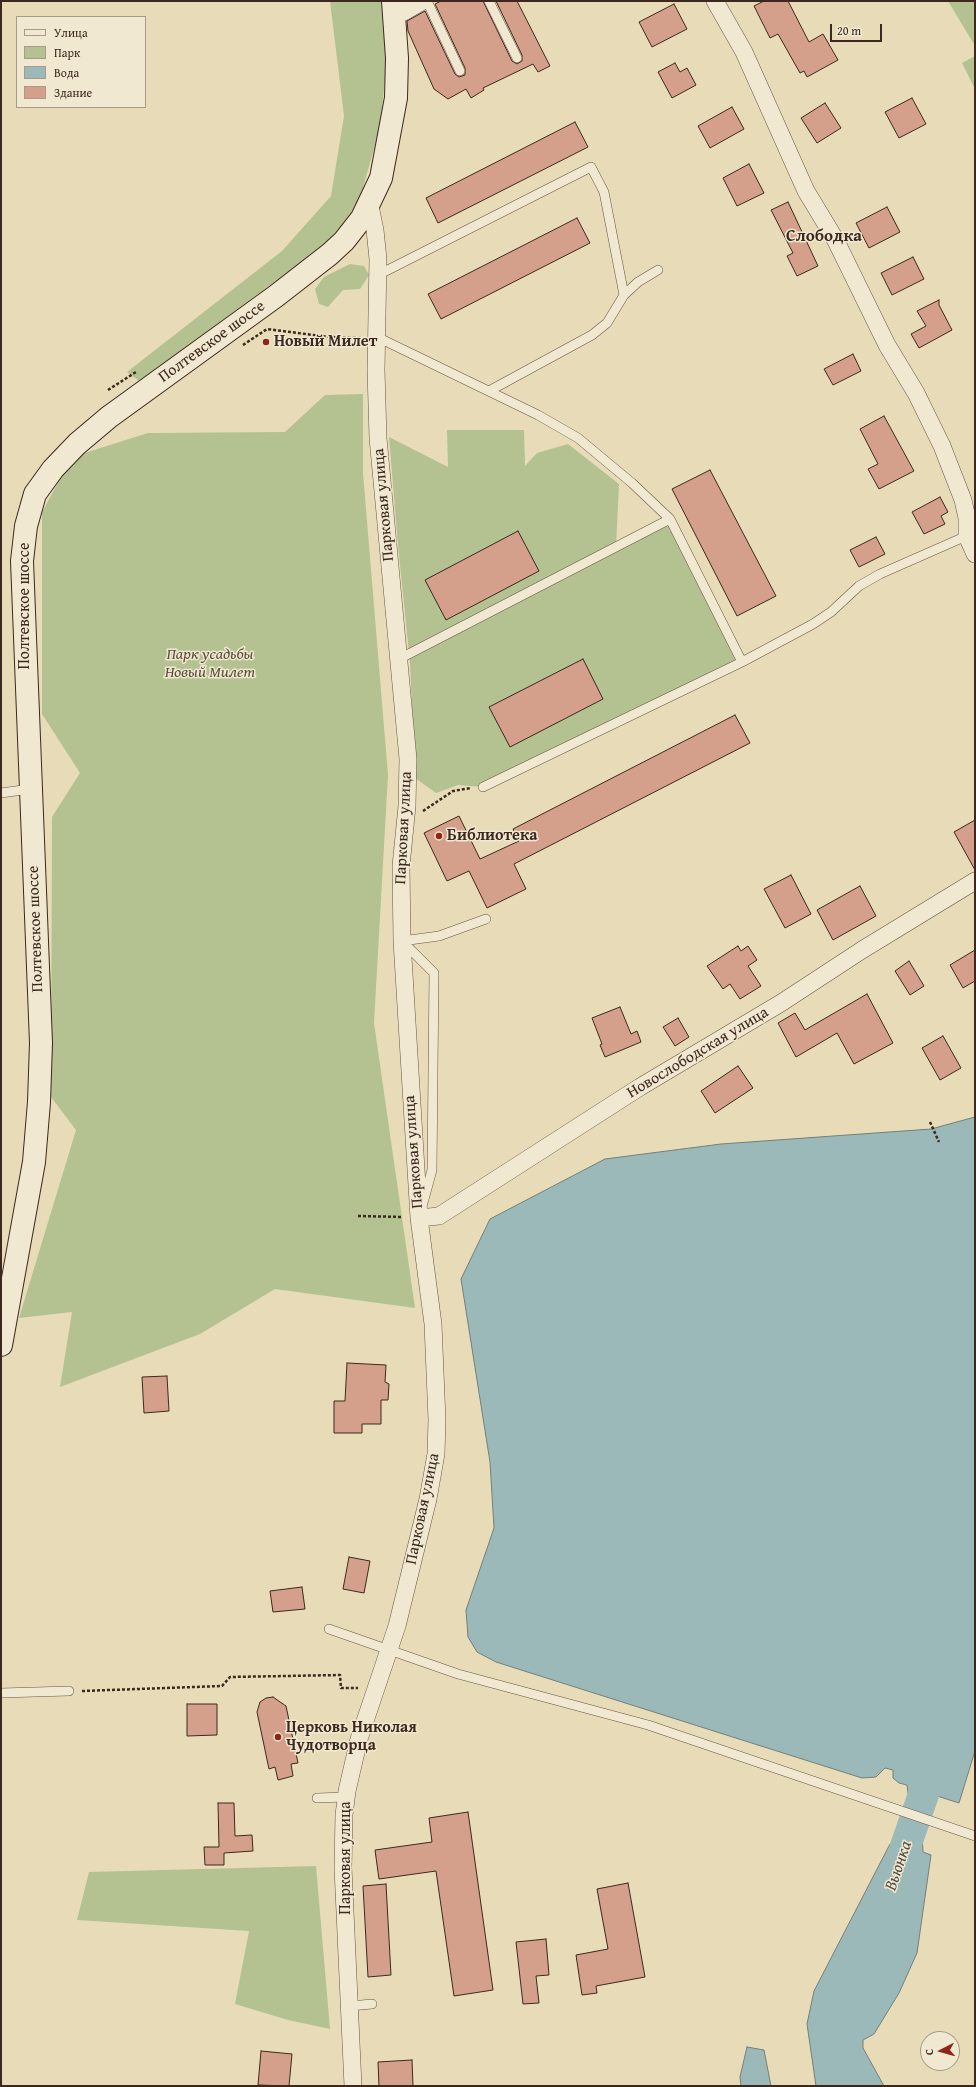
<!DOCTYPE html>
<meta charset="utf-8">
<style>
body{margin:0}
#map{position:relative;width:976px;height:2087px;overflow:hidden;background:#e8dcb8;font-family:"Gentium Book Plus",serif}
canvas{display:block}
.frame{position:absolute;inset:0;border:2px solid #3c281e;pointer-events:none}
.legend{position:absolute;left:16px;top:16px;width:130px;height:92px;box-sizing:border-box;background:#f0e8d1;border:1px solid #a89b89;margin:0;padding:5px 7px;list-style:none;font-size:12px;color:#3c281e}
.legend li{display:flex;align-items:center;gap:8px;height:20px}
.legend b{width:20px;border:1px solid #a89b89}
.north{position:absolute;left:920px;top:2031px;width:40px;height:40px;box-sizing:border-box;background:#f0e8d1;border:1px solid #a89b89;border-radius:50%;rotate:264deg;font-size:11px;font-weight:700;line-height:16px;text-align:center;color:#3c281e}
.north::after{content:'';display:block;margin:auto;width:14px;height:18px;background:#8f2418;clip-path:polygon(50% 0,100% 100%,50% 72%,0 100%)}
.scale{position:absolute;left:830px;top:24px;width:52px;height:18px;box-sizing:border-box;border:2px solid #3c281e;border-top:0;padding-left:5px;font-size:12px;line-height:14px;white-space:nowrap;color:#3c281e;-webkit-text-stroke:3px #f0e8d1;paint-order:stroke}
</style>
<div id="map">
<canvas width="976" height="2087"></canvas>
<div class="frame"></div>
<ul class="legend">
<li><b style="height:5px;background:#f0e8d1"></b>Улица</li>
<li><b style="height:11px;background:#b4c190"></b>Парк</li>
<li><b style="height:11px;background:#9ab9b8"></b>Вода</li>
<li><b style="height:11px;background:#d5a08b"></b>Здание</li>
</ul>
<div class="north">С</div>
<div class="scale">20 m</div>
</div>
<script>
const c = document.querySelector('canvas').getContext('2d');
c.lineJoin = 'round';
function fill(path, color) { c.fillStyle = color; c.fill(path, 'evenodd'); }
const poly = rows => new Path2D(rows.map(r => 'M' + r).join(''));
function trace(path, color, width, dash) { c.strokeStyle = color; c.lineWidth = width; c.lineCap = dash ? 'butt' : 'round'; c.setLineDash(dash || []); c.stroke(path); }
function write(font, color, halo, rows, align = 'center') {
  c.font = font + ' "Gentium Book Plus",serif'; c.lineWidth = 3; c.setLineDash([]); c.textBaseline = 'middle'; c.strokeStyle = halo; c.fillStyle = color; for (const [text, x, y, turn = 0] of rows) {
    c.save(); c.translate(x, y); c.rotate((+turn || 0) * Math.PI / 180); c.textAlign = isNaN(turn) ? turn : align; if (halo) c.strokeText(text, 0, 0); c.fillText(text, 0, 0); c.restore();
  }
}
const green = poly([
 [330,1,383,1,386,70,380,127,359,202,326,244,139,381,127,372,282,251,331,196,344,116],
 [948,1,975,1,975,46],
 [975,56,975,89,962,63],
 [350,264,364,266,369,275,360,289,343,290,328,307,319,304,315,289,324,277],
 [363,394,363,473,388,775,374,1023,415,1308,275,1289,200,1334,60,1387,72,1312,19,1318,76,1130,51,1097,52,817,80,773,42,714,42,512,72,457,148,433,285,432,325,395],
 [447,430,524,430,525,466,537,453,568,444,619,484,616,547,670,519,742,662,483,787,458,785,436,793,415,778,410,663,398,545,389,437,448,467],
 [316,1866,330,2029,288,2020,235,2004,249,1931,77,1920,89,1872]
]);
const water = poly([
 [975,1117,975,1751,959,1803,937,1796,932,1807,909,1801,907,1785,899,1783,893,1778,893,1770,885,1768,876,1777,862,1778,496,1662,477,1652,468,1637,466,1610,494,1528,490,1462,461,1279,490,1219,605,1159,721,1144,931,1129,975,1117],
 [902,1827,922,1834,923,1852,931,1855,917,1953,899,1993,874,2034,863,2040,863,2048,884,2086,816,2086,807,2024,814,1991,890,1844,894,1845,902,1827],
 [747,2047,764,2050,771,2086,741,2086,740,2077,747,2047]
]);
const river = poly([
 [897,1871,934,1764]
]);
const building = poly([
 [441,1,483,1,512,61,517,64,522,61,522,55,496,1,517,1,550,66,538,72,533,64,483,88,484,90,471,98,466,89,448,99,434,89,408,31,407,21,425,11,455,74,459,77,465,75,465,68,435,4,441,1],
 [764,1,788,1,809,42,823,34,838,60,807,77,804,71,800,73,778,34,770,38,754,6,764,1],
 [674,4,687,29,652,47,639,22,674,4],
 [675,63,680,72,687,68,696,85,672,98,658,72,675,63],
 [912,98,926,124,899,138,885,112,912,98],
 [825,103,841,128,817,143,801,118,825,103],
 [732,107,744,129,710,148,698,126,732,107],
 [575,122,588,147,438,223,426,198,575,122],
 [749,164,764,193,737,206,723,178,749,164],
 [788,202,818,266,797,276,787,256,793,253,771,210,788,202],
 [887,207,900,232,869,248,856,223,887,207],
 [577,218,590,243,441,319,428,294,577,218],
 [913,257,924,279,892,295,881,273,913,257],
 [939,300,939,305,952,330,919,348,911,334,926,326,917,311,939,300],
 [853,354,861,371,833,385,824,369,853,354],
 [884,416,914,471,879,489,868,469,878,464,860,429,884,416],
 [710,470,776,596,737,616,672,489,710,470],
 [940,497,948,512,941,516,945,524,924,534,912,512,940,497],
 [518,531,539,571,446,620,425,580,518,531],
 [876,537,885,554,859,567,850,550,876,537],
 [583,659,603,699,510,747,489,707,583,659],
 [735,715,750,743,514,864,526,889,487,908,469,871,447,881,424,833,459,816,480,859,519,841,513,829,735,715],
 [975,820,975,870,954,832,975,820],
 [791,875,811,914,785,928,764,889,791,875],
 [860,886,876,916,833,940,817,910,860,886],
 [738,946,741,951,748,946,757,960,748,966,761,986,740,999,730,984,723,989,707,966,738,946],
 [975,950,975,981,963,988,950,965,975,950],
 [909,961,924,986,910,995,895,971,909,961],
 [867,994,893,1043,854,1064,837,1033,796,1057,778,1023,795,1013,805,1030,867,994],
 [620,1007,631,1034,637,1031,641,1042,605,1057,600,1045,602,1044,592,1018,620,1007],
 [678,1018,689,1037,675,1046,663,1027,678,1018],
 [943,1036,961,1068,940,1080,922,1048,943,1036],
 [738,1066,753,1088,715,1113,701,1091,738,1066],
 [347,1363,386,1365,385,1382,389,1384,388,1400,381,1400,381,1424,362,1424,362,1433,334,1433,334,1401,345,1401,347,1363],
 [167,1376,169,1411,144,1413,142,1377,167,1376],
 [349,1557,370,1561,364,1593,343,1589,349,1557],
 [302,1587,305,1609,273,1612,270,1591,302,1587],
 [273,1697,286,1706,298,1763,291,1764,293,1776,278,1780,275,1767,269,1769,257,1712,260,1702,266,1698,273,1697],
 [187,1704,217,1704,217,1735,187,1736,187,1704],
 [218,1803,234,1803,235,1836,252,1835,253,1851,224,1853,224,1865,205,1865,204,1847,219,1847,218,1803],
 [468,1812,493,1990,454,1996,436,1871,379,1879,375,1850,432,1842,429,1818,468,1812],
 [628,1883,645,1977,596,1986,597,1993,582,1995,576,1955,608,1949,597,1889,628,1883],
 [386,1884,391,1975,368,1977,363,1886,386,1884],
 [546,1939,549,1975,536,1976,539,2003,523,2004,516,1942,546,1939],
 [261,2051,292,2054,289,2086,258,2085,261,2051],
 [412,2060,413,2086,379,2086,378,2062,412,2060]
]);
const path = poly([
 [243,345,267,329,329,337,361,338],
 [108,390,136,372],
 [423,811,453,791,471,788],
 [930,1122,939,1142],
 [358,1216,403,1217],
 [82,1691,222,1686,230,1677,340,1675,341,1688,358,1688]
]);
const lane = poly([
 [427,1,460,71],
 [489,1,517,58],
 [378,275,591,167,604,192,624,295],
 [377,337,538,415,578,438,632,483,670,519,742,662],
 [489,391,592,335,607,323,624,295,638,282,658,270],
 [399,659,670,519],
 [483,787,742,662,813,624,831,612,859,586,880,574,971,534],
 [1,793,30,789],
 [402,941,439,936,486,919],
 [403,942,434,973,432,1170,423,1203],
 [329,1629,458,1674,648,1725,975,1836],
 [1,1693,69,1691],
 [317,1798,346,1797],
 [350,2006,372,2004]
]);
const street = poly([
 [715,1,744,52,806,191,835,239,887,345,916,393,942,446,963,500,967,518,967,536,975,554],
 [394,13,404,12,423,1],
 [419,1218,439,1216,640,1087,781,1003,862,950,975,881],
 [353,2086,343,1868,344,1815,347,1791,359,1739,397,1626,428,1499,436,1454,437,1420,433,1324,419,1218,402,941,401,866,407,806,408,759,378,438,376,370,378,259,375,230,370,206]
]);
const secondary = poly([
 [1,1345,34,1162,39,1102,41,1043,22,561,26,526,35,494,53,469,77,444,109,417,276,296,330,254,344,241,362,218,381,178,396,98,397,58,393,1]
]);
const markers = [
 [266,342,4,"#8f2418"],
 [439,836,4,"#8f2418"],
 [278,1737,4,"#8f2418"]
];
const streetNames = [
 ["Полтевское шоссе",212,342,-36],
 ["Парковая улица",384,505,-95],
 ["Полтевское шоссе",25,606,-90],
 ["Парковая улица",404,828,-87],
 ["Полтевское шоссе",36,929,-92],
 ["Новослободская улица",698,1053,-31],
 ["Парковая улица",414,1152,-94],
 ["Парковая улица",423,1509,-78],
 ["Парковая улица",346,1858,-90]
];
const poiNames = [
 ["Новый Милет",274,342],
 ["Библиотека",447,836],
 ["Церковь Николая",286,1728],
 ["Чудотворца",286,1746]
];
const parkNames = [
 ["Парк усадьбы",210,655],
 ["Новый Милет",210,673]
];
const neighbourhoodNames = [
 ["Слободка",824,237]
];
const waterNames = [
 ["Вьюнка",899,1866,-71]
];
fill(green, '#b4c190');
fill(water, '#9ab9b8');
trace(water, '#747f7a', 1);
trace(river, '#9ab9b8', 31);
fill(building, '#d5a08b');
trace(building, '#3c281e', 1);
trace(lane, '#675544', 10);
trace(street, '#675544', 18);
trace(secondary, '#3c281e', 24);
trace(path, '#3c281e', 2.5, [3, 2]);
trace(lane, '#f0e8d1', 9);
trace(street, '#f0e8d1', 17);
trace(secondary, '#f0e8d1', 22);
for (const [x, y, r, color] of markers) { const dot = new Path2D(); dot.arc(x, y, r, 0, 2 * Math.PI); c.fillStyle = color; c.fill(dot); trace(dot, '#f0e8d1', 1.5); }
write('16px', '#3c281e', '#f0e8d1', streetNames);
write('bold 16px', '#3c281e', '#f0e8d1', poiNames, 'left');
write('italic 16px', '#5a4e3a', '#f0e8d1', parkNames);
write('bold 17px', '#3c281e', '#f0e8d1', neighbourhoodNames);
write('italic 17px', '#544c44', '#f0e8d1', waterNames);
</script>
